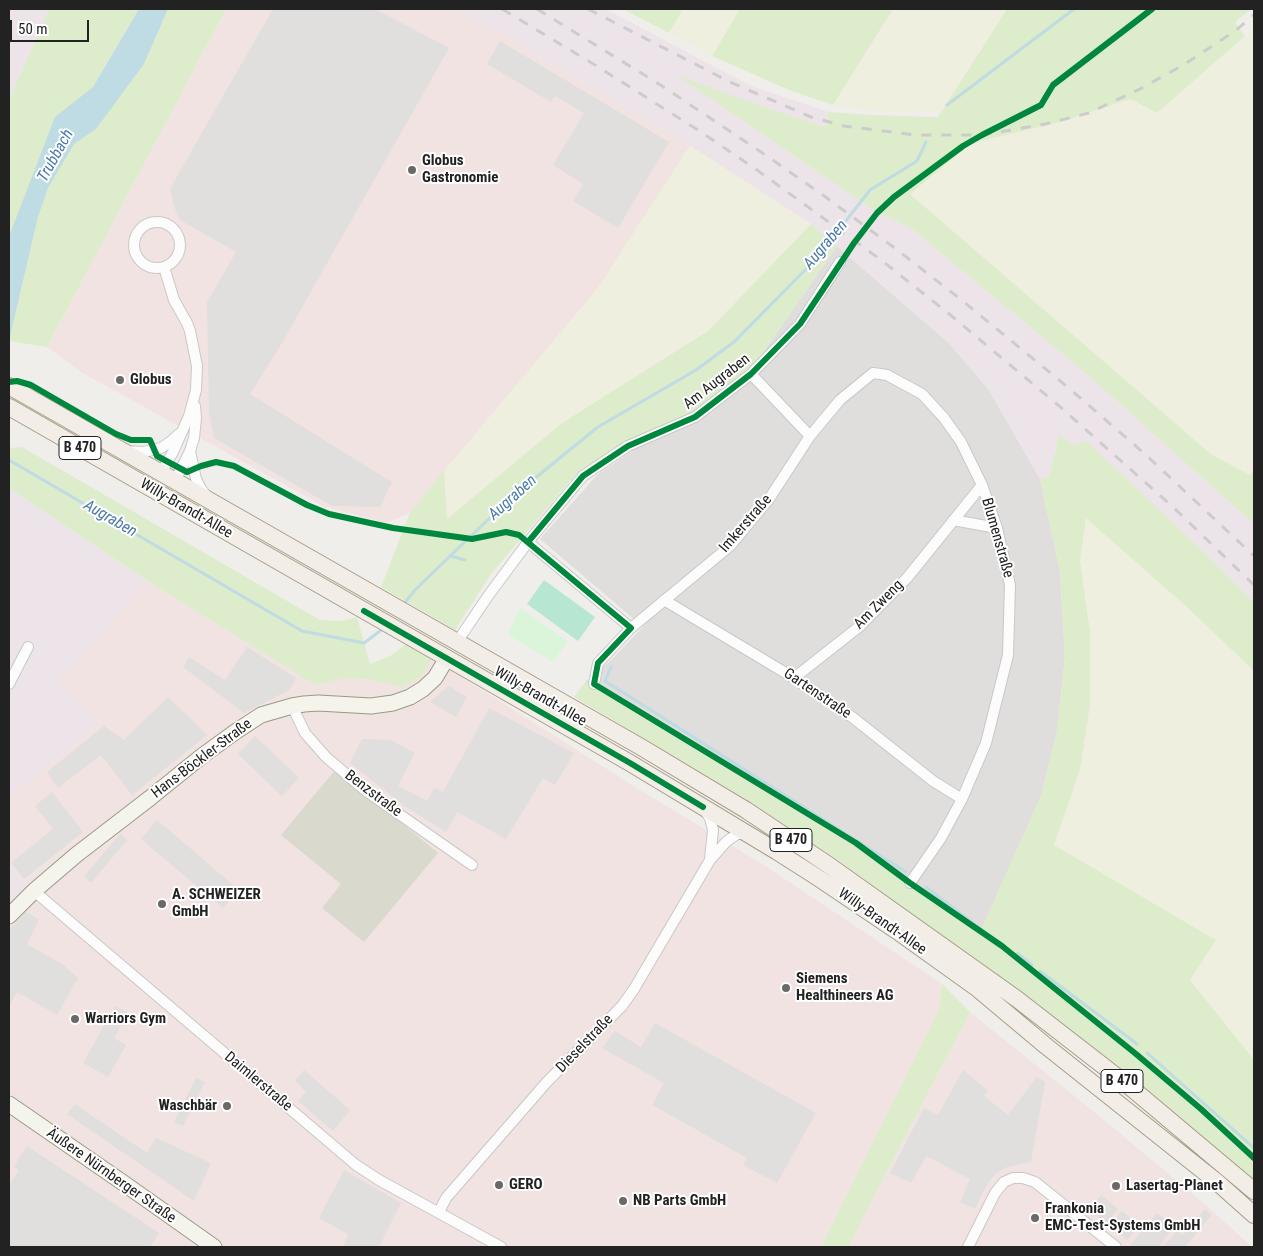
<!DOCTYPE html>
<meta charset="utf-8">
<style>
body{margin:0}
#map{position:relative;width:1263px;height:1256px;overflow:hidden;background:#f0eeeb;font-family:"Roboto Condensed",sans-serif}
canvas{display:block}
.frame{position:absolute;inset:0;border:10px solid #222;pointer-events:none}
.scale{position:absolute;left:10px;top:20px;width:79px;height:22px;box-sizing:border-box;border:2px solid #222;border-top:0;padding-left:6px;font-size:15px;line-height:18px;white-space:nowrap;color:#222;-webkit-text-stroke:4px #fff;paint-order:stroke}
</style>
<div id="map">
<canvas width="1263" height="1256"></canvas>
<div class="frame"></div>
<div class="scale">50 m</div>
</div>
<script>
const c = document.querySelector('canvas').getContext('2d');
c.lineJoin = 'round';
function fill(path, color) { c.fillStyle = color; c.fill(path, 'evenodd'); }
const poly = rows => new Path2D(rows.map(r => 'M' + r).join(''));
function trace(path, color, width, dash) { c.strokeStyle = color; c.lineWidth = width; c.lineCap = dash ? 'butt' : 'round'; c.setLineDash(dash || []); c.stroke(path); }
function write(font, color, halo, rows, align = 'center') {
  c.font = font + ' "Roboto Condensed",sans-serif'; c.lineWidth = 4; c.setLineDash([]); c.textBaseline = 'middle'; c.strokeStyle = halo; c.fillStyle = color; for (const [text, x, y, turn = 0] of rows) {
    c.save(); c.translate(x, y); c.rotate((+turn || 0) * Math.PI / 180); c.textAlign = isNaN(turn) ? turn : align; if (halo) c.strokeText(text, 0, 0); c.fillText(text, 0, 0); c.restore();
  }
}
const residential = poly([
 [837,246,950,344,989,390,1040,479,1060,571,1065,657,1057,732,1041,796,979,935,847,842,585,682,611,660,643,627,540,539,597,475,676,421,748,374]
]);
const commercial = poly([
 [226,9,454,9,507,37,690,146,598,288,410,513,386,523,323,506,81,372,47,347],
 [146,580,315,685,345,678,372,680,401,687,420,677,432,658,632,785,767,867,942,984,939,1010,821,1247,9,1247,9,916,32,891,9,862,9,796,101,723,57,684],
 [970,1012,1092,1110,1207,1206,1252,1247,848,1247]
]);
const industrial = poly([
 [9,9,49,9,9,100],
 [454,9,606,9,751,86,829,112,825,127,770,109,679,77,872,209,912,229,1082,370,1254,524,1254,602,1206,554,1075,445,1059,435,1049,476,1040,479,989,390,950,344,887,289,811,224,690,146,507,37],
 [9,488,146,580,57,684,101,723,9,796],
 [9,862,32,891,9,916]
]);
const construction = poly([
 [336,769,438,853,364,942,322,908,341,884,281,835]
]);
const farmland = poly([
 [683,9,740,9,712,56,669,33],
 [893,9,1007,9,941,112,897,112,858,109,833,105],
 [1254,28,1254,470,1250,476,1212,455,910,194,972,143,1061,122,1130,99,1157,113],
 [690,146,811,224,708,331,562,423,447,519,444,471,598,288],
 [1086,517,1189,609,1254,671,1254,1060,1190,980,1216,940,1054,845,1080,770,1090,632,1080,561]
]);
const grass = poly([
 [49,9,139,9,93,87,76,101,10,234,9,244,9,100],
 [168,9,226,9,47,347,9,341,38,217,48,188,74,143,96,129,144,64],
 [623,9,683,9,669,33],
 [740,9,893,9,833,105,789,90,712,56],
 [1007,9,1148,9,1151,12,1155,9,1251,9,1235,22,1245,36,1157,113,1130,99,1061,122,972,143,910,194,1212,455,1250,475,1254,470,1254,524,1082,370,912,229,872,209,676,75,770,109,825,127,829,112,870,115,938,117],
 [811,224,837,246,748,374,676,421,576,474,491,574,455,630,381,587,410,513,444,471,447,519,562,423,708,331],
 [1059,435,1075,445,1086,441,1206,554,1254,602,1254,671,1189,609,1086,518,1080,561,1090,632,1090,705,1080,770,1054,845,1216,940,1190,980,1254,1060,1254,1182,992,974,837,859,741,796,574,697,585,682,847,842,979,935,1041,796,1057,732,1065,657,1060,571,1040,479,1049,476],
 [22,447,320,620,343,621,357,617,370,664,390,656,409,642,432,658,421,677,401,687,372,680,346,678,315,685,146,580,9,488,9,448],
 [942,984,970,1012,848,1247,821,1247,939,1010]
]);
const park = poly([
 [520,608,568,641,553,662,508,635]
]);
const pitch = poly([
 [544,580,595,617,578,641,527,604]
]);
const parking = poly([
 [273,9,375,9,449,48,283,341,250,394,392,482,380,507,332,506,214,438,209,412,207,302,236,252,180,220,176,212,170,190,180,171],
 [500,41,669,142,618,228,573,201,583,184,553,165,584,113,555,96,551,102,487,64],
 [247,647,296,678,289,690,244,713,183,667,189,657,225,680],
 [449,686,467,697,456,717,430,702],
 [168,697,207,735,132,795,101,755,58,788,47,772,104,726,124,740],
 [489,708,574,753,555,785,543,778,506,839,457,812,446,832,406,807,350,763,362,739,391,740,415,753,398,786,427,801,434,788,443,792],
 [255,736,299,778,282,796,238,754],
 [52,792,83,832,24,879,11,863,53,829,35,806],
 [157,820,239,890,223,908,141,839],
 [120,834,127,840,91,883,84,876],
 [25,912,39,919,27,944,62,964,78,978,57,1015,17,992,9,1006,9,930],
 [115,1006,128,1013,114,1038,126,1045,108,1077,83,1063],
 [655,1023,816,1113,777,1183,743,1165,747,1158,652,1105,664,1083,602,1048,615,1031,641,1047],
 [304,1070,350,1110,333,1131,298,1101,306,1091,295,1081],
 [963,1070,988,1091,984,1096,1008,1115,1037,1077,1045,1082,1031,1162,1007,1167,996,1173,988,1183,975,1209,960,1202,970,1179,926,1156,911,1183,890,1173,924,1108,938,1115],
 [196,1078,205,1082,183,1126,174,1122],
 [75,1104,147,1153,156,1138,211,1163,194,1201,67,1114],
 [27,1146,159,1233,150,1247,9,1247,9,1186,19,1170,14,1166],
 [344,1170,401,1203,379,1247,343,1247,348,1234,319,1218],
 [1101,1195,1118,1209,1106,1224,1089,1210],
 [1205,1209,1212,1215,1185,1247,1163,1247,1177,1231,1183,1235],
 [1122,1211,1140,1225,1127,1240,1110,1225],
 [1157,1213,1174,1227,1158,1247,1133,1247,1130,1245]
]);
const water = poly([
 [139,9,168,9,144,64,96,129,74,144,48,188,38,217,9,341,9,244,10,234,55,117,93,87]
]);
const stream = poly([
 [947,105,1074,9],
 [9,460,302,631,364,643,384,628],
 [450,556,465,560],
 [402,606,415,590,450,556,513,496,598,427,696,370,734,342,816,259,870,190,917,161,926,142],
 [611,667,605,681,906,872],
 [926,887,986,933],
 [1017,953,1032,965],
 [1040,971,1137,1044],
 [1147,1053,1254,1148]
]);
const street = poly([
 '134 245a23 23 0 1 1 46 0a23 23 0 1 1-46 0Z',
 [810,436,840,400,873,373,887,375,922,394,944,418,961,442,982,485,997,528,1010,585,1008,655,986,743,962,799,941,838,910,883],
 [126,451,143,452,161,448,170,442,179,434],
 [190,451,196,479,201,489,206,495],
 [161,473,173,452,189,416,196,390,197,366,190,331,187,323,174,300,164,267],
 [175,481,190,451,194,438,196,418,195,406],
 [953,520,997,528],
 [528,542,631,628],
 [664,600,794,678,852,717,933,781,962,799],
 [457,642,488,596,528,542,583,476,628,446,695,417,751,374,800,324,840,262],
 [794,678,860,626,907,578,982,485],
 [9,684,28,647],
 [594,684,598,663,631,628,730,546,769,499,810,436,751,374],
 [292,706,305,733,326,757,366,791,472,865],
 [705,811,710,818,713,830,710,859],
 [34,891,356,1165,379,1180,501,1247],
 [439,1212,446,1198,546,1083,622,1006,634,989,710,860,726,842,737,834,747,834],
 [968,1247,995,1193,1004,1182,1013,1178,1023,1178,1035,1182,1116,1247]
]);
const secondary = poly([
 [9,916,34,891,76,855,150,798,202,756,235,732,261,715,292,706,304,704,318,703,371,706,393,703,410,697,423,689,435,678,447,658],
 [9,1104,122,1182,214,1247]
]);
const primary = poly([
 [9,386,641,747,746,810,830,866,1017,999,1129,1086,1254,1191],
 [9,407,630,763,776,851,820,879,897,931,978,989,1046,1046,1217,1182,1254,1215]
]);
const rail = poly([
 [502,9,595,65,701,132,757,170,881,260,948,313,1058,405,1173,507,1254,585],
 [537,9,659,84,767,156,827,198,896,249,959,298,1070,389,1146,455,1254,556],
 [588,9,730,82,811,117,844,126,916,135,982,135,1045,124,1089,113,1140,89,1185,64,1235,31,1254,15]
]);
const cycleway = poly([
 [9,382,17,381,31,385,116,434,131,440,150,440,157,456,187,472,201,466,216,462,234,466,307,505,329,514,393,528,472,539,506,532,519,535,631,628,598,663,594,684,856,843,910,883,1002,946,1136,1054,1201,1109,1254,1158],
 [528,542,583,476,628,446,695,417,751,374,800,324,854,243,877,213,894,197,963,146,982,135,1041,105,1053,85,1152,9],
 [364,611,630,763,703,807]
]);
const markers = [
 [412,170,5,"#6a6968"],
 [120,380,5,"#6a6968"],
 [162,904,5,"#6a6968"],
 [786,988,5,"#6a6968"],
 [75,1019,5,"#6a6968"],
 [227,1106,5,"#6a6968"],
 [499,1185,5,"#6a6968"],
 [1116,1186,5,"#6a6968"],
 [623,1201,5,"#6a6968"],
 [1035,1218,5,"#6a6968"]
];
const shields = [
 [80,448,42],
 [791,840,42],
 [1122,1081,42]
];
const shieldNames = [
 ["B 470",80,448],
 ["B 470",791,840],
 ["B 470",1122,1081]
];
const poiNames = [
 ["Globus",422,161],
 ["Gastronomie",422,178],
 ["Globus",130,380],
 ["A. SCHWEIZER",172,895],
 ["GmbH",172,912],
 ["Siemens",796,979],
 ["Healthineers AG",796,996],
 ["Warriors Gym",85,1019],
 ["Waschbär",217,1106,"right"],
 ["GERO",509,1185],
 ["Lasertag-Planet",1126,1186],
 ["NB Parts GmbH",633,1201],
 ["Frankonia",1045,1209],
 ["EMC-Test-Systems GmbH",1045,1226]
];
const streetNames = [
 ["Am Augraben",717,382,-38],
 ["Willy-Brandt-Allee",186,509,30],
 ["Imkerstraße",746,524,-49],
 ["Blumenstraße",997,538,74],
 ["Am Zweng",879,605,-45],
 ["Gartenstraße",817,694,34],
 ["Willy-Brandt-Allee",540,697,30],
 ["Hans-Böckler-Straße",202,759,-37],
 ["Benzstraße",373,794,37],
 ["Willy-Brandt-Allee",882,922,35],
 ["Dieselstraße",585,1044,-46],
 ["Daimlerstraße",258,1082,40],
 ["Äußere Nürnberger Straße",111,1176,35]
];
const waterNames = [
 ["Trubbach",56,156,-61],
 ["Augraben",826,245,-50],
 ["Augraben",513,498,-42],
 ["Augraben",110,519,30]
];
fill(residential, '#dfdedc');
fill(commercial, '#f1e3e1');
fill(industrial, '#ede4e9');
fill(construction, '#d9d9cd');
fill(farmland, '#efefdf');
fill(grass, '#ddeccb');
fill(park, '#daf5da');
fill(pitch, '#b7e6d2');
fill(parking, '#e0dfde');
fill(water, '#bfdbe3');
trace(stream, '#bfdbe3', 3);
trace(street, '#c9c8c7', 12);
trace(secondary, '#999a82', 17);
trace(primary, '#a79c86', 18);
trace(street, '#fdfcfc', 10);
trace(secondary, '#f4f4ed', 15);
trace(primary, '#f3ede7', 16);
trace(rail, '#ccc', 3, [10, 10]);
trace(cycleway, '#00873e', 6);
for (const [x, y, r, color] of markers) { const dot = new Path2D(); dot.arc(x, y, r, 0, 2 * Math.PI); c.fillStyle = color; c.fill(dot); trace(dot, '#fff', 2); }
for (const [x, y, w] of shields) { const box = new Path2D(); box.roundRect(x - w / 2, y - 11.5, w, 23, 4); c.fillStyle = '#fff'; c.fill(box); trace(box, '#222', 1); }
write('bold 14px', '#222', null, shieldNames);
write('bold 15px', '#222', '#fff', poiNames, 'left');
write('15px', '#222', '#fff', streetNames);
write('italic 16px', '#4a7aab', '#fff', waterNames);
</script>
